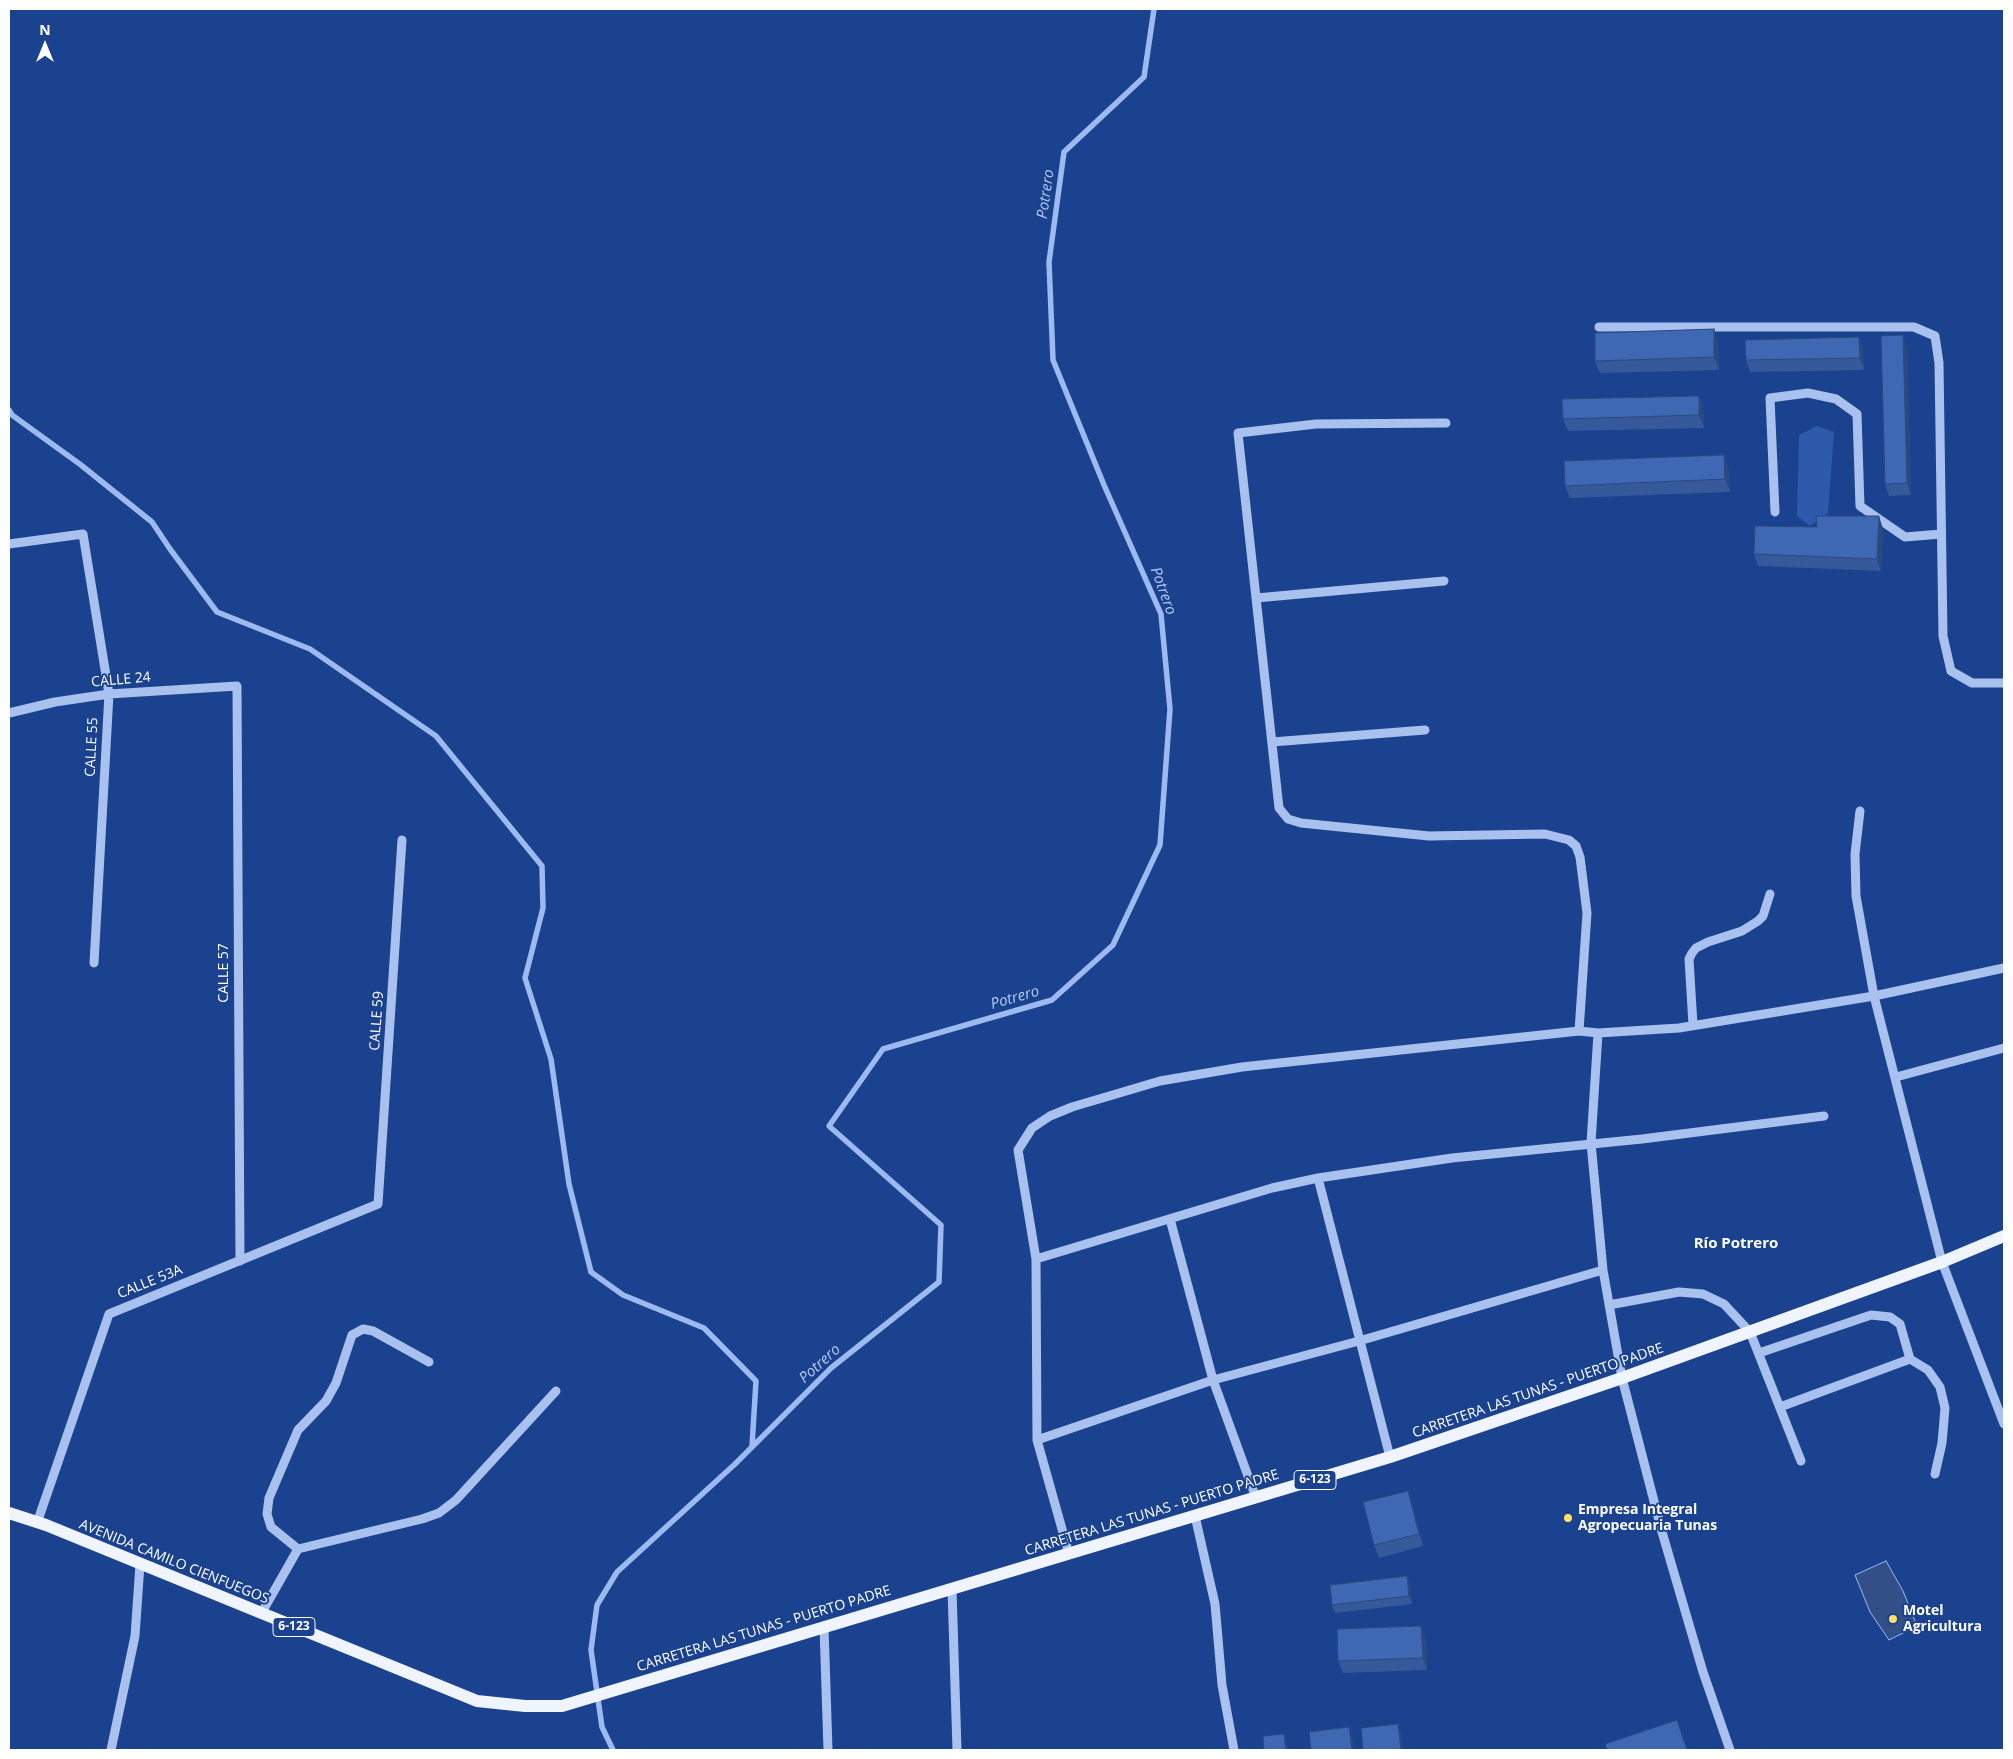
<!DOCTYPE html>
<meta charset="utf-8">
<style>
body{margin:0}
#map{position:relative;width:2013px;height:1759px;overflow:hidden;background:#1b428e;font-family:"Open Sans",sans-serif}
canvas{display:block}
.frame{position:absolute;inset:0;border:10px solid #fff;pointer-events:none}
.north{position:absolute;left:20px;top:20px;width:50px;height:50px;-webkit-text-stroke:4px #1b428e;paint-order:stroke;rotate:0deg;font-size:14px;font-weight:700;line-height:20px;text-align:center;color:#fff}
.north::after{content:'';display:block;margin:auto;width:18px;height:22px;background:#fff;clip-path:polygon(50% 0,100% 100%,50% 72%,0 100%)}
</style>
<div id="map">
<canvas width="2013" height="1759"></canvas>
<div class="frame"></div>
<div class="north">N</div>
</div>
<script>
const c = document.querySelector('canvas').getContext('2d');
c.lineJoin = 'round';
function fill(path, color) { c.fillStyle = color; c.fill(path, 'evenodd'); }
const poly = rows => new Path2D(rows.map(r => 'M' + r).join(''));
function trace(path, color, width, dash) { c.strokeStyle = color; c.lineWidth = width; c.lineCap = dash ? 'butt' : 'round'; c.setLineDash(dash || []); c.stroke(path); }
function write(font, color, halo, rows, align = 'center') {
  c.font = font + ' "Open Sans",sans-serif'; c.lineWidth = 4; c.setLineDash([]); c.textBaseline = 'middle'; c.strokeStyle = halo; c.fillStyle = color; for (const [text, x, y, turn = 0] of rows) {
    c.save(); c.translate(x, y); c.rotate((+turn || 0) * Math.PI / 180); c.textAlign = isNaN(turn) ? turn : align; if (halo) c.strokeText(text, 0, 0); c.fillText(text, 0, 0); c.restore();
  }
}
const green = poly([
 [1817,426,1834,432,1828,513,1810,526,1797,516,1799,435]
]);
const water = poly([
 [1886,1561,1903,1591,1917,1626,1889,1640,1870,1612,1855,1575,1886,1561]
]);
const stream = poly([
 [9,410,12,415,81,465,152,522,170,549,217,612,310,649,436,736,542,866,543,908,525,978,551,1059,569,1184,591,1272,623,1295,704,1328,756,1381,752,1446],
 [613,1750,602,1727,591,1650,597,1605,617,1572,735,1464,831,1368,939,1282,941,1225,829,1126,883,1049,1052,1000,1113,945,1160,845,1170,709,1161,614,1104,485,1053,360,1049,262,1064,152,1144,77,1154,9]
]);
const minor = poly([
 [1599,327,1914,327,1935,336,1939,363,1943,636,1951,671,1972,683,2004,683],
 [1446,423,1316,424,1238,433,1279,808,1288,819,1301,823,1429,836,1545,834,1569,840,1576,846,1580,857,1587,913,1579,1031],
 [1775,512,1770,398,1808,393,1836,399,1857,414,1860,506,1905,537,1941,534],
 [9,544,83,534,109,694,94,963],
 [1256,598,1444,581],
 [9,713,55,702,109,694,237,686,240,1261],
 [1272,742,1425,730],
 [1860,811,1855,854,1856,896,1874,996,1942,1262,2004,1424],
 [1693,1025,1689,959,1692,953,1696,948,1708,942,1742,931,1758,921,1763,916,1770,894],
 [1598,1033,1591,1143,1603,1270,1622,1378,1662,1532,1703,1672,1730,1750],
 [1896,1077,2004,1048],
 [1318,1178,1390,1457],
 [1170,1219,1213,1380,1256,1498],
 [1036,1259,1272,1188,1318,1178,1452,1158,1642,1139,1824,1116],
 [1609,1305,1679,1292,1703,1294,1724,1304,1750,1332,1801,1461],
 [1759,1353,1871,1315,1890,1317,1900,1324,1910,1359],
 [1780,1407,1910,1359,1928,1370,1940,1387,1945,1408,1942,1443,1935,1474],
 [1037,1440,1213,1380,1359,1341,1603,1270],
 [1195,1516,1215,1604,1222,1685,1234,1750],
 [37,1523,109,1314,378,1204,402,840],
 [298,1549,271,1527,267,1514,269,1498,298,1430,326,1401,336,1383,352,1335,363,1329,373,1331,429,1362],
 [1069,1554,1037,1440,1036,1259,1018,1150,1032,1128,1050,1116,1072,1107,1160,1081,1242,1067,1579,1031,1598,1033,1679,1028,1874,996,2004,968],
 [952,1589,957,1750],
 [261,1614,298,1549,422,1519,439,1513,456,1500,556,1391],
 [824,1627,828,1750],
 [111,1750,135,1636,140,1564]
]);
const major = poly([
 [9,1513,46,1525,477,1701,525,1706,562,1706,1390,1457,1622,1378,1942,1262,2004,1236]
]);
const wall = poly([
 [1718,342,1719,370,1600,373,1595,361],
 [1907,348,1911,495,1889,496,1885,484],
 [1863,349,1864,370,1750,372,1746,360],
 [1699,396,1703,408,1704,428,1568,431,1563,419],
 [1724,455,1728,467,1730,492,1570,498,1565,486],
 [1883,529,1881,571,1758,566,1754,554],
 [1412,1503,1423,1546,1379,1558,1374,1545],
 [1407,1576,1410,1584,1412,1604,1335,1613,1332,1605],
 [1426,1638,1427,1670,1343,1673,1338,1661]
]);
const shadedWall = poly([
 [1714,329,1718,342,1719,370,1714,357],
 [1903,335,1907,348,1911,495,1907,483],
 [1859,337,1863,349,1864,370,1860,358],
 [1699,396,1703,408,1704,428,1699,415],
 [1724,455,1728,467,1730,492,1725,479],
 [1879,516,1883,529,1881,571,1877,559],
 [1408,1491,1412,1503,1423,1546,1419,1534],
 [1407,1576,1410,1584,1412,1604,1409,1596],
 [1421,1626,1426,1638,1427,1670,1423,1658],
 [1398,1724,1402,1736,1404,1750,1401,1750],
 [1349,1727,1353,1740,1354,1750,1352,1750],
 [1284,1734,1288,1746,1288,1750,1286,1750]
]);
const building = poly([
 [1714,329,1714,357,1595,361,1595,333,1714,329],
 [1903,335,1907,483,1885,484,1881,336,1903,335],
 [1859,337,1860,358,1746,360,1745,340,1859,337],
 [1699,396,1699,415,1563,419,1562,399,1699,396],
 [1724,455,1725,479,1565,486,1564,461,1724,455],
 [1816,516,1879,516,1877,559,1754,554,1755,526,1817,527,1816,516],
 [1408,1491,1419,1534,1374,1545,1363,1502,1408,1491],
 [1407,1576,1409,1596,1332,1605,1330,1585,1407,1576],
 [1421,1626,1423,1658,1338,1661,1337,1629,1421,1626],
 [1677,1720,1687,1750,1607,1750,1605,1744,1677,1720],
 [1398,1724,1401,1750,1363,1750,1361,1728,1398,1724],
 [1349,1727,1352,1750,1311,1750,1309,1732,1349,1727],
 [1284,1734,1286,1750,1264,1750,1263,1736,1284,1734]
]);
const markers = [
 [1568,1518,5,"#fee166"],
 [1893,1619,5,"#fee166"]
];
const shields = [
 [1315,1480,42],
 [294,1627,42]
];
const shieldNames = [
 ["6-123",1315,1480],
 ["6-123",294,1627]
];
const streetNames = [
 ["CALLE 24",121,680,-5],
 ["CALLE 55",92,747,-87],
 ["CALLE 57",224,973,-90],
 ["CALLE 59",377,1021,-86],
 ["CALLE 53A",150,1282,-22],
 ["CARRETERA LAS TUNAS - PUERTO PADRE",1538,1391,-19],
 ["CARRETERA LAS TUNAS - PUERTO PADRE",1152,1513,-17],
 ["AVENIDA CAMILO CIENFUEGOS",174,1562,22],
 ["CARRETERA LAS TUNAS - PUERTO PADRE",764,1629,-17]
];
const poiNames = [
 ["Empresa Integral",1578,1510],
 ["Agropecuaria Tunas",1578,1526],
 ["Motel",1903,1611],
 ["Agricultura",1903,1627]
];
const waterNames = [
 ["Potrero",1046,194,-82],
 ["Potrero",1163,591,70],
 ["Potrero",1015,998,-16],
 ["Potrero",820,1364,-42]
];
const neighbourhoodNames = [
 ["Río Potrero",1736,1244]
];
fill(green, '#2e5aac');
fill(water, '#324f87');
trace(water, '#9cbaf0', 1);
trace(stream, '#9cbaf0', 5.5);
trace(minor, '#a8c1ee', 9);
trace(major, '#eff4ff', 12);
fill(wall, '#36599b');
fill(shadedWall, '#2c497e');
fill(building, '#3f68b4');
trace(building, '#2c497e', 1);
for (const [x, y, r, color] of markers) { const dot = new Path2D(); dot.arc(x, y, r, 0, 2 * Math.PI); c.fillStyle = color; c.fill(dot); trace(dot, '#1b428e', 2); }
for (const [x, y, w] of shields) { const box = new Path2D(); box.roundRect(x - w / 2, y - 9.5, w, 19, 4); c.fillStyle = '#1b428e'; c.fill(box); trace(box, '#fff', 1); }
write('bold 12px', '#fff', null, shieldNames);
write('14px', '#fff', '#1b428e', streetNames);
write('bold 14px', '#fff', '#1b428e', poiNames, 'left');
write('italic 15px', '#b4cbf5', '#1b428e', waterNames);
write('bold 15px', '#fff', '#1b428e', neighbourhoodNames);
</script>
